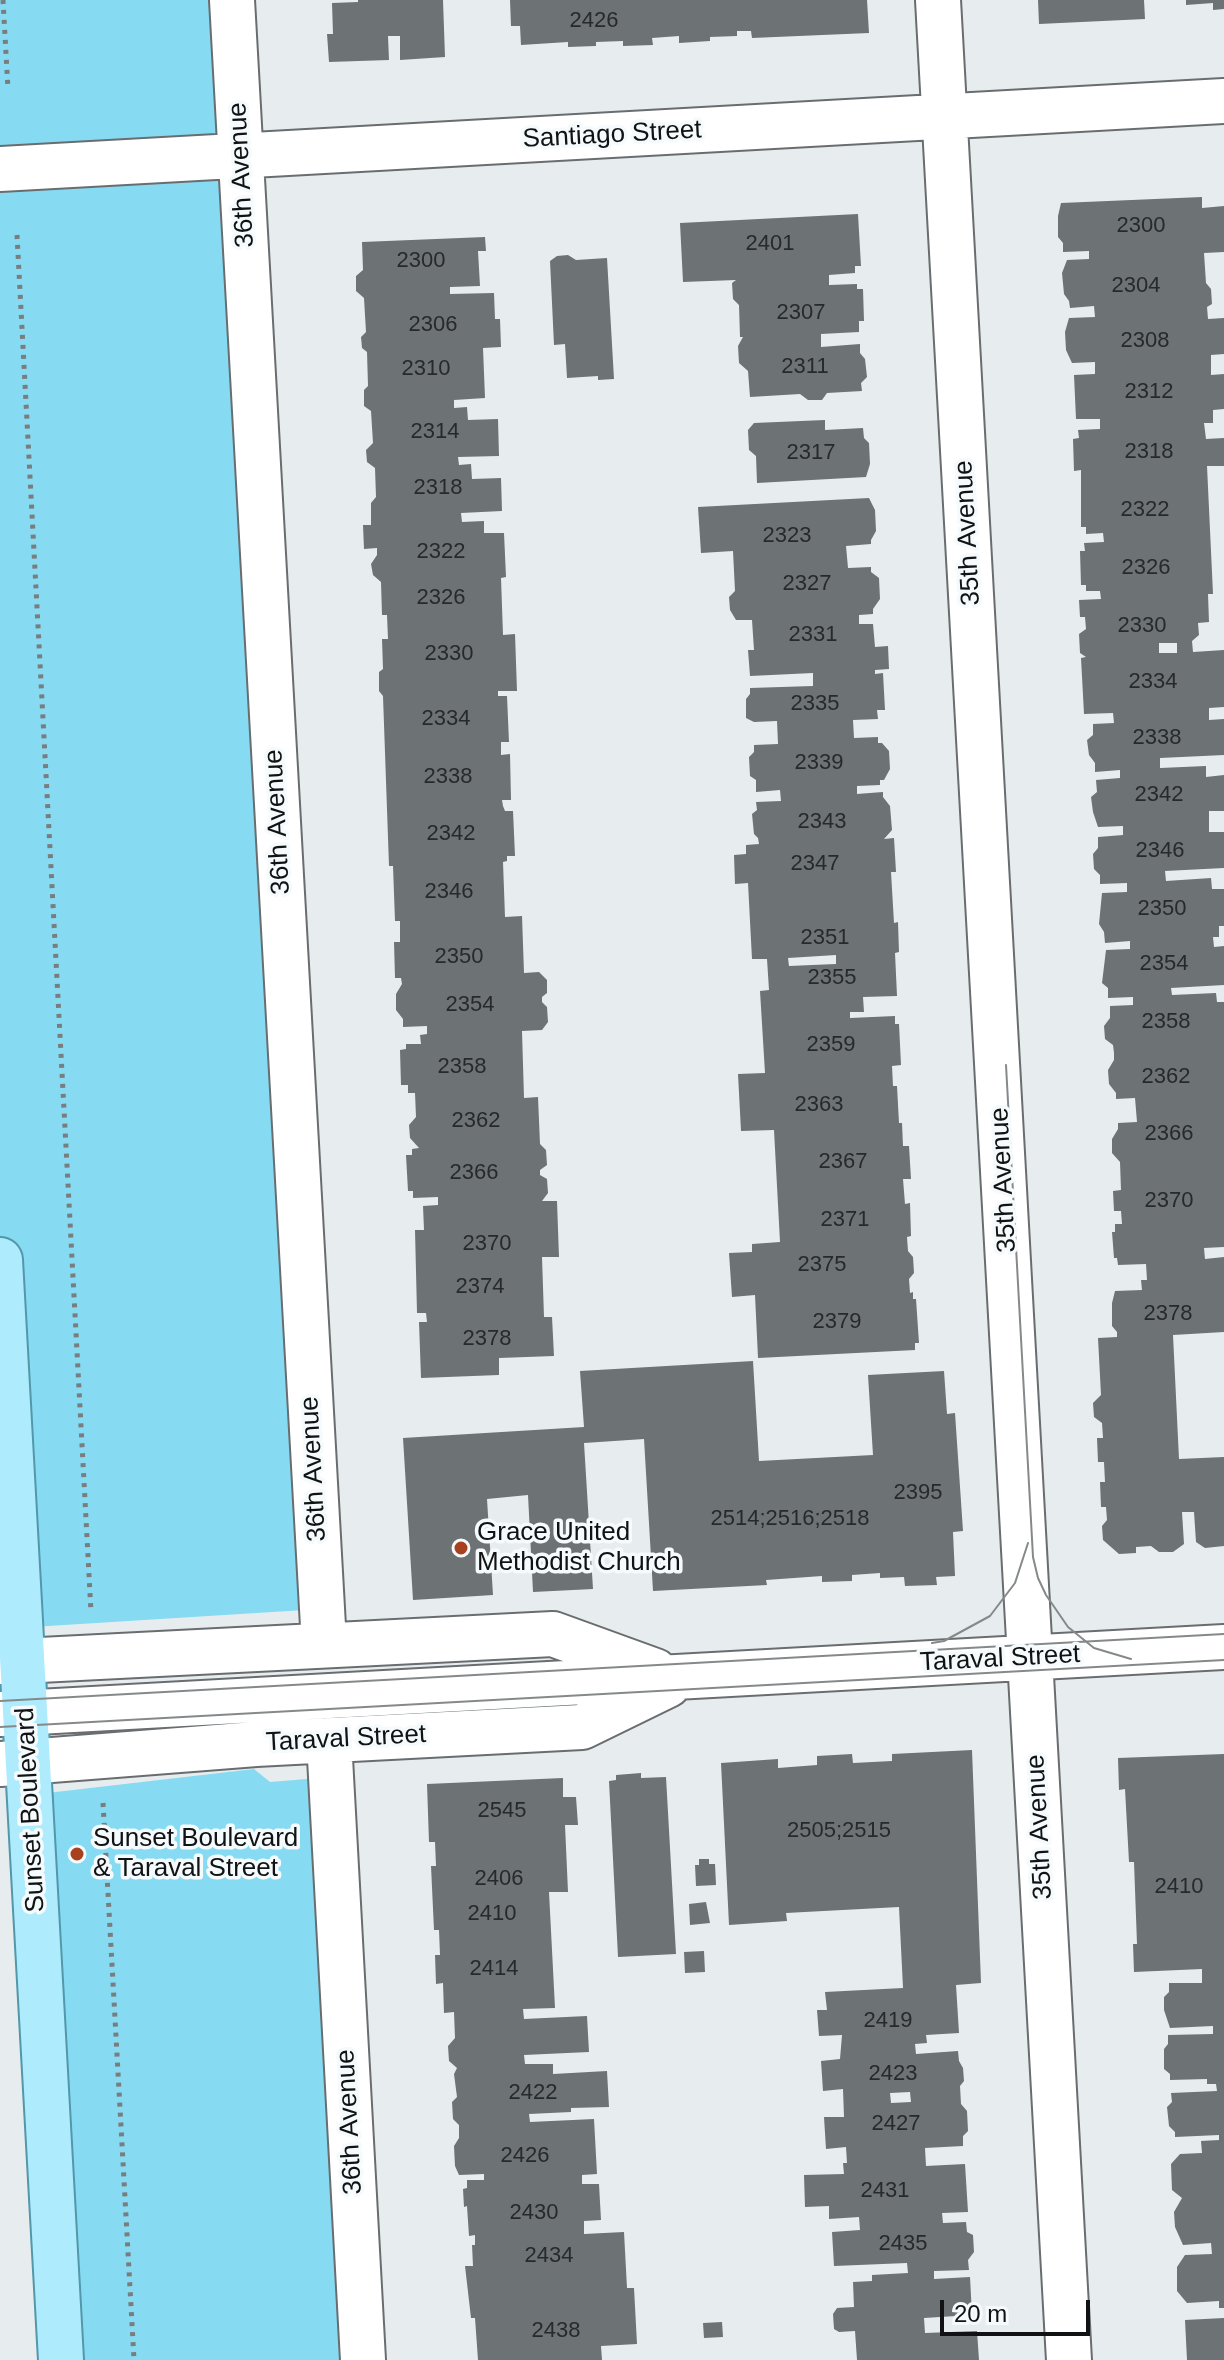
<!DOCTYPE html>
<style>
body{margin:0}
#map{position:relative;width:1224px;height:2360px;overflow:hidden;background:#e7edee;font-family:Arial,sans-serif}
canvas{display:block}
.scale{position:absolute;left:940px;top:2300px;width:150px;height:36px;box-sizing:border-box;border:4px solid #101213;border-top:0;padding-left:10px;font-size:24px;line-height:28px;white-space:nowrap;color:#101213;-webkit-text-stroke:6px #f5fafc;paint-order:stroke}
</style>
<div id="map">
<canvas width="1224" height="2360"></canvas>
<div class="scale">20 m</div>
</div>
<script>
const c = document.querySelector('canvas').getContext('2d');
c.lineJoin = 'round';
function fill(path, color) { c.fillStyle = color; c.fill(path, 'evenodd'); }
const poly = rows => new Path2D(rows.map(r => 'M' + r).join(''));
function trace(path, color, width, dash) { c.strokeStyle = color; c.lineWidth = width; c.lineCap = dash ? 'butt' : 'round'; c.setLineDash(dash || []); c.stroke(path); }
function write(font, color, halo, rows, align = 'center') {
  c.font = font + ' Arial,sans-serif'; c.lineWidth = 7; c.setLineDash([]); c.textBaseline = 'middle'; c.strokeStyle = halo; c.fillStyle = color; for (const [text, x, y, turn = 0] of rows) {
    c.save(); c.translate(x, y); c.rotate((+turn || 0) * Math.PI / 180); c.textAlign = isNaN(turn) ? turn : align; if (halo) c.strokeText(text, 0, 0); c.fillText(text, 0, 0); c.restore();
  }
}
const green = poly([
 [0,0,232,0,321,1609,0,1629],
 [254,1769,270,1782,331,1777,364,2360,61,2360,30,1795]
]);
const building = poly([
 [358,0,443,0,445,57,400,60,400,36,388,36,389,60,329,62,327,34,333,34,332,3,358,2],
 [510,0,867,0,869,33,752,38,751,31,737,31,737,36,710,37,710,41,679,43,679,36,652,38,653,45,623,46,623,41,596,42,596,46,568,47,568,42,521,45,520,26,511,26],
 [1038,0,1144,0,1145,19,1039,24],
 [1186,0,1224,0,1224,9,1213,10,1213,3,1186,5],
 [1202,197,1202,208,1224,206,1224,252,1204,253,1206,283,1211,289,1212,304,1207,307,1208,319,1224,318,1224,354,1211,355,1211,375,1224,374,1224,409,1213,410,1213,423,1204,423,1206,439,1224,438,1224,466,1207,466,1213,594,1208,594,1209,622,1198,623,1199,635,1192,641,1193,652,1224,650,1224,707,1209,708,1209,720,1224,719,1224,755,1160,758,1160,768,1206,766,1206,777,1224,775,1224,811,1209,811,1209,832,1224,832,1224,868,1165,871,1166,881,1211,878,1212,889,1224,889,1224,926,1219,926,1219,937,1213,937,1214,947,1224,946,1224,985,1171,988,1172,995,1216,993,1217,1002,1224,1002,1224,1247,1204,1248,1205,1259,1224,1257,1224,1332,1173,1335,1179,1459,1224,1457,1224,1546,1205,1548,1196,1542,1194,1512,1182,1512,1184,1544,1173,1552,1159,1552,1151,1546,1136,1547,1136,1553,1119,1554,1103,1540,1102,1526,1107,1520,1106,1507,1101,1507,1100,1482,1105,1482,1104,1462,1098,1462,1097,1438,1103,1438,1102,1423,1094,1417,1093,1403,1101,1395,1098,1338,1117,1337,1117,1332,1112,1326,1112,1303,1115,1291,1142,1290,1141,1280,1147,1280,1146,1264,1118,1265,1117,1258,1114,1258,1112,1232,1115,1232,1115,1224,1122,1224,1121,1211,1114,1211,1113,1191,1121,1190,1120,1162,1112,1153,1112,1139,1118,1129,1118,1123,1137,1122,1135,1098,1116,1099,1116,1093,1109,1084,1108,1070,1114,1060,1114,1053,1113,1045,1105,1039,1104,1026,1110,1018,1110,1006,1133,1005,1133,997,1108,998,1108,988,1102,983,1106,950,1130,949,1130,941,1105,943,1104,932,1099,924,1102,893,1127,892,1127,883,1100,884,1100,875,1094,869,1093,854,1098,848,1098,837,1123,835,1123,826,1098,827,1093,812,1091,797,1097,792,1096,780,1120,778,1120,770,1095,772,1095,763,1089,755,1087,740,1093,735,1093,724,1114,723,1113,713,1084,714,1081,658,1086,657,1080,653,1079,634,1086,629,1085,617,1080,617,1079,600,1101,599,1100,591,1086,591,1086,585,1081,585,1080,551,1085,551,1084,543,1104,542,1103,533,1086,534,1086,527,1081,527,1081,470,1074,471,1073,439,1079,438,1078,430,1100,429,1100,419,1076,419,1074,375,1095,374,1095,362,1072,363,1066,350,1065,332,1069,318,1095,317,1094,306,1070,308,1069,301,1064,294,1062,273,1067,260,1089,259,1089,251,1063,252,1063,243,1058,237,1058,216,1061,203],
 [1159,643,1177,643,1177,653,1159,653],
 [858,214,861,266,855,266,855,273,829,275,829,285,857,284,857,289,863,289,864,321,859,321,859,332,821,334,821,347,860,344,860,353,865,359,867,377,861,383,862,391,827,393,822,400,808,400,800,394,750,397,748,371,739,363,738,346,743,337,740,337,739,305,733,299,732,283,736,280,683,282,680,223],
 [485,237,486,251,478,251,480,286,450,287,450,294,494,293,495,319,500,319,501,347,483,348,485,398,454,400,454,408,467,407,468,420,498,419,499,456,458,457,459,465,471,464,472,479,501,478,502,511,461,513,462,522,484,521,484,533,504,533,506,577,501,578,503,635,515,634,517,691,498,691,498,696,507,696,509,742,501,742,501,755,510,754,511,800,502,800,503,806,505,811,513,811,515,856,507,856,507,861,503,862,505,917,522,916,524,973,539,972,547,980,547,993,542,997,542,1002,547,1007,548,1022,542,1030,522,1031,524,1098,538,1097,540,1144,546,1150,547,1165,540,1170,540,1175,547,1179,548,1193,542,1201,557,1201,559,1257,542,1257,544,1317,552,1317,554,1356,499,1358,499,1375,421,1378,419,1322,427,1322,426,1313,417,1313,415,1230,424,1230,423,1206,438,1205,438,1197,413,1198,413,1191,408,1191,406,1155,412,1155,412,1149,419,1148,410,1138,409,1125,416,1117,415,1093,408,1093,408,1085,401,1085,400,1050,406,1049,406,1044,421,1044,420,1035,427,1034,427,1026,403,1027,403,1019,396,1010,396,994,402,984,401,978,395,978,394,942,400,942,400,921,395,921,393,866,389,866,383,696,379,691,379,672,383,669,382,639,388,639,387,615,382,615,381,582,373,575,371,564,377,555,377,548,364,549,363,525,371,525,371,503,376,497,375,468,367,462,366,450,373,443,371,411,364,406,364,390,368,386,367,352,362,348,361,337,366,332,364,298,356,291,356,276,363,270,362,242],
 [568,255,576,260,607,258,614,379,598,380,598,376,567,378,565,344,554,345,550,261,557,256],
 [825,420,825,430,863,428,864,438,869,443,870,464,866,477,757,483,756,456,749,450,748,430,754,423],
 [869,498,875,510,876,531,871,540,871,544,846,546,848,568,871,567,871,572,879,578,880,599,873,609,873,614,859,615,859,624,873,624,875,647,888,646,889,669,875,670,875,674,883,673,885,710,877,710,878,719,853,720,854,738,878,737,878,743,882,743,889,751,890,769,884,780,880,780,880,785,857,786,857,794,883,792,883,797,890,806,892,830,884,839,894,838,896,872,891,872,894,923,898,922,899,952,895,953,897,996,863,997,864,1012,850,1012,850,1018,895,1016,895,1024,899,1024,901,1065,892,1066,893,1086,897,1086,899,1123,902,1123,903,1146,909,1146,911,1179,903,1179,905,1204,910,1203,911,1236,907,1237,908,1251,913,1257,914,1273,909,1279,910,1293,913,1292,913,1299,916,1299,919,1343,915,1343,915,1350,758,1358,755,1295,732,1297,729,1253,752,1252,752,1244,780,1242,774,1130,741,1131,738,1074,765,1073,760,991,769,990,767,959,752,959,748,883,735,884,734,855,746,854,746,845,759,844,758,838,754,834,752,814,757,810,756,802,781,801,780,790,756,792,756,780,750,776,749,757,754,752,754,745,778,744,777,721,754,722,746,718,746,699,750,694,750,688,813,686,813,673,750,676,748,650,754,650,752,620,736,620,730,610,729,597,735,591,733,551,701,553,698,507],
 [836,955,836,964,789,966,788,958],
 [753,1361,759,1461,873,1455,868,1375,944,1371,947,1414,955,1413,963,1531,953,1532,955,1576,936,1577,937,1585,905,1586,904,1577,880,1578,880,1573,852,1575,852,1581,822,1582,822,1576,766,1580,767,1585,653,1591,644,1439,584,1443,593,1589,533,1592,528,1495,487,1499,493,1595,413,1600,403,1438,584,1427,580,1371],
 [972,1750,981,1983,956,1985,959,2033,926,2035,927,2043,915,2044,916,2054,958,2051,959,2061,963,2068,964,2081,960,2086,961,2104,967,2111,968,2131,963,2136,963,2146,925,2148,926,2166,965,2164,968,2212,942,2213,943,2223,966,2222,967,2232,973,2235,974,2252,968,2260,969,2270,934,2271,934,2279,970,2277,972,2315,924,2318,925,2333,977,2331,979,2360,857,2360,855,2331,839,2332,834,2329,833,2314,837,2308,854,2307,853,2282,872,2281,872,2275,908,2273,907,2263,834,2266,832,2232,860,2230,859,2217,829,2219,829,2206,805,2207,804,2175,844,2174,843,2163,847,2163,846,2147,826,2149,824,2117,844,2117,843,2089,823,2091,821,2061,840,2059,842,2035,819,2036,817,2010,827,2010,825,1992,903,1988,899,1907,786,1913,787,1921,729,1925,721,1763,778,1759,778,1768,817,1765,817,1756,852,1754,853,1763,892,1761,892,1754],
 [910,2092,911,2102,891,2103,890,2093],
 [1224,1754,1224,2308,1219,2308,1219,2301,1187,2303,1177,2291,1177,2267,1185,2255,1212,2254,1211,2243,1183,2245,1175,2227,1174,2212,1182,2198,1172,2190,1171,2164,1180,2154,1202,2153,1201,2141,1219,2140,1219,2135,1175,2137,1175,2132,1169,2126,1167,2107,1172,2102,1171,2093,1217,2091,1216,2084,1207,2084,1207,2079,1170,2080,1170,2074,1164,2069,1164,2049,1168,2044,1168,2035,1213,2034,1213,2026,1170,2028,1164,2010,1164,1997,1169,1992,1169,1983,1202,1983,1202,1969,1134,1972,1133,1944,1137,1944,1134,1862,1129,1862,1125,1789,1119,1790,1118,1758],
 [641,1773,641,1778,666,1777,676,1954,618,1957,609,1781,616,1780,616,1775],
 [563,1778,563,1797,576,1797,578,1825,565,1825,568,1892,549,1892,555,2008,523,2009,524,2019,587,2016,589,2052,524,2055,525,2064,553,2064,553,2074,607,2071,609,2107,571,2108,571,2112,529,2114,530,2122,594,2119,597,2174,582,2175,582,2184,599,2184,601,2220,584,2221,584,2234,624,2232,627,2288,634,2288,637,2344,601,2346,602,2360,478,2360,475,2318,471,2318,465,2266,473,2266,472,2245,475,2245,475,2235,469,2236,467,2206,464,2207,463,2189,467,2188,467,2180,484,2180,484,2174,459,2175,455,2166,454,2146,459,2138,459,2125,453,2119,452,2102,457,2097,454,2074,457,2068,449,2061,448,2046,455,2038,454,2012,444,2013,443,1983,436,1984,435,1955,440,1955,439,1930,434,1930,431,1866,436,1866,435,1842,429,1842,427,1784],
 [699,1859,709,1859,709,1864,715,1864,716,1885,696,1886,695,1865,699,1865],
 [706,1902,710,1923,690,1925,689,1904],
 [704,1951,705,1972,685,1973,684,1952],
 [1224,2318,1224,2360,1187,2360,1185,2320],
 [722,2322,723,2337,704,2338,703,2323]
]);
const path = poly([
 [3,0,8,89],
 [17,235,91,1612],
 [103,1803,134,2360]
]);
const minor = poly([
 [232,0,324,1644],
 [938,0,1069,2360],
 [0,169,1224,101],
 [0,1662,553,1634,655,1671],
 [0,1714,1224,1647],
 [329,1740,363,2360],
 [0,1764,256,1744,582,1727,668,1685]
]);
const major = poly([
 [0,1260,61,2360]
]);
const tram = poly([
 [1006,1065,1033,1557,1038,1578,1046,1595,1068,1627,1094,1648,1131,1659],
 [932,1643,944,1641,990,1616,1015,1583,1028,1543],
 [0,1701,1224,1634],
 [0,1727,1224,1660]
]);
const markers = [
 [461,1548,8,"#a8411e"],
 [77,1854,8,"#a8411e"]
];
const numberNames = [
 ["2426",594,21],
 ["2300",1141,226],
 ["2401",770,244],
 ["2300",421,261],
 ["2304",1136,286],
 ["2307",801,313],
 ["2306",433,325],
 ["2308",1145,341],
 ["2311",805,367],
 ["2310",426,369],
 ["2312",1149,392],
 ["2314",435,432],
 ["2318",1149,452],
 ["2317",811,453],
 ["2318",438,488],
 ["2322",1145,510],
 ["2323",787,536],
 ["2322",441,552],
 ["2326",1146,568],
 ["2327",807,584],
 ["2326",441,598],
 ["2330",1142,626],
 ["2331",813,635],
 ["2330",449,654],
 ["2334",1153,682],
 ["2335",815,704],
 ["2334",446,719],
 ["2338",1157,738],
 ["2339",819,763],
 ["2338",448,777],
 ["2342",1159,795],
 ["2343",822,822],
 ["2342",451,834],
 ["2346",1160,851],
 ["2347",815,864],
 ["2346",449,892],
 ["2350",1162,909],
 ["2351",825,938],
 ["2350",459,957],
 ["2354",1164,964],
 ["2355",832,978],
 ["2354",470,1005],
 ["2358",1166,1022],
 ["2359",831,1045],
 ["2358",462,1067],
 ["2362",1166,1077],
 ["2363",819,1105],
 ["2362",476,1121],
 ["2366",1169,1134],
 ["2367",843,1162],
 ["2366",474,1173],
 ["2370",1169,1201],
 ["2371",845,1220],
 ["2370",487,1244],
 ["2375",822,1265],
 ["2374",480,1287],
 ["2378",1168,1314],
 ["2379",837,1322],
 ["2378",487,1339],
 ["2395",918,1493],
 ["2514;2516;2518",790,1519],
 ["2545",502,1811],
 ["2505;2515",839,1831],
 ["2406",499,1879],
 ["2410",1179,1887],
 ["2410",492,1914],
 ["2414",494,1969],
 ["2419",888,2021],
 ["2423",893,2074],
 ["2422",533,2093],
 ["2427",896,2124],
 ["2426",525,2156],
 ["2431",885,2191],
 ["2430",534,2213],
 ["2435",903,2244],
 ["2434",549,2256],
 ["2438",556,2331]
];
const streetNames = [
 ["Santiago Street",612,135,-3],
 ["36th Avenue",242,175,-93],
 ["35th Avenue",968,533,-93],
 ["36th Avenue",278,822,-93],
 ["35th Avenue",1004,1180,-93],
 ["36th Avenue",314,1469,-93],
 ["Taraval Street",1000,1659,-3],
 ["Taraval Street",346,1739,-3],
 ["Sunset Boulevard",31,1810,-93],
 ["35th Avenue",1040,1827,-93],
 ["36th Avenue",350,2122,-93]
];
const poiNames = [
 ["Grace United",477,1533],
 ["Methodist Church",477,1563],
 ["Sunset Boulevard",93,1839],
 ["& Taraval Street",93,1869]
];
fill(green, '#86dbf3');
fill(building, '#6d7274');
trace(minor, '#696d6f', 48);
trace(major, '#5297aa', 48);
trace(path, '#797d7e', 5, [4, 6]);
trace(minor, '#fff', 44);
trace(major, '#adebfd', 44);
trace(tram, '#85898a', 2);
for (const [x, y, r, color] of markers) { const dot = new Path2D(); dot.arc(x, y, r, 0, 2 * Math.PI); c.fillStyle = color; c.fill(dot); trace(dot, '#f5fafc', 3); }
write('22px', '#272a2b', null, numberNames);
write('26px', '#101213', '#f5fafc', streetNames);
write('26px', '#101213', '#f5fafc', poiNames, 'left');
</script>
